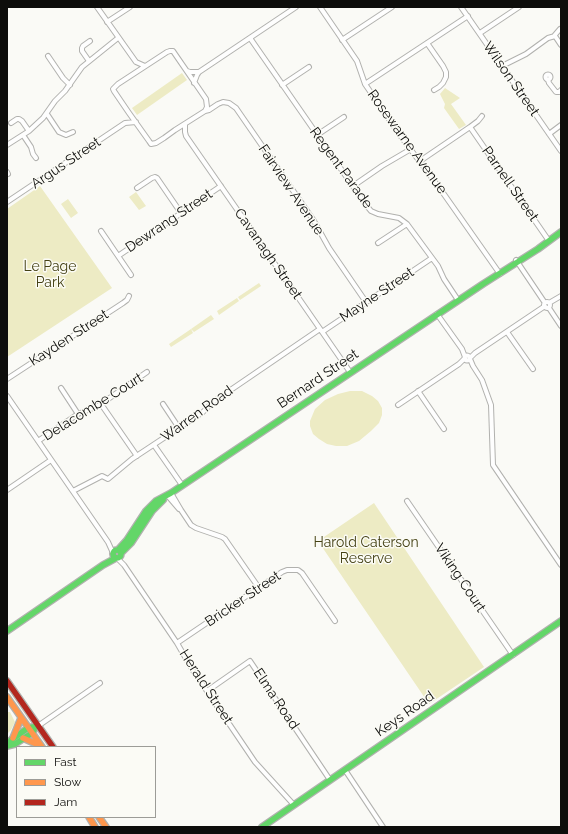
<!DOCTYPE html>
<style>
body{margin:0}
#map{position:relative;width:568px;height:834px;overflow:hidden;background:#fafaf6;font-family:Raleway,sans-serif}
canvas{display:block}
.frame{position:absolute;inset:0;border:8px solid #0d0d0b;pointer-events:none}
.legend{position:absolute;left:16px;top:746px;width:140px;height:72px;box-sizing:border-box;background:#fbfbf5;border:1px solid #9c9c97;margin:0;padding:5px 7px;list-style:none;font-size:12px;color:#0d0d0b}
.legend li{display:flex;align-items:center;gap:8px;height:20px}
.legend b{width:20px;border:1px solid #9c9c97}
</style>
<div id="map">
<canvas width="568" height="834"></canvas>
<div class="frame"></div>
<ul class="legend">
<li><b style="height:5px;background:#63d668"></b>Fast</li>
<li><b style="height:5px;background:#ff974d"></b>Slow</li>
<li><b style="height:5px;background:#b3261e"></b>Jam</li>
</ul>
</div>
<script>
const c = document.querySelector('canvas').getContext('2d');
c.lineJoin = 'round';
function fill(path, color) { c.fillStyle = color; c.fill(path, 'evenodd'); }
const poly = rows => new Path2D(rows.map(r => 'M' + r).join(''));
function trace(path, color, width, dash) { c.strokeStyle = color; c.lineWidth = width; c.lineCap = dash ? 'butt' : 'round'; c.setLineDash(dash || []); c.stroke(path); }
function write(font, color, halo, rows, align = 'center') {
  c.font = font + ' Raleway,sans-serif'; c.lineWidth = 3; c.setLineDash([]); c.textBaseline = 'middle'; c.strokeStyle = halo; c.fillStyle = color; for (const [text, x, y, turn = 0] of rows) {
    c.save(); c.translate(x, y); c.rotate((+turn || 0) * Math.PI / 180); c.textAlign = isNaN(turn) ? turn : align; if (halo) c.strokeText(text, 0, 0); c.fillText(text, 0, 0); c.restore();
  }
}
const green = poly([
 [182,73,187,80,137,115,132,108],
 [445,88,460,98,451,104,466,125,459,129,444,108,445,104,440,94],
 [40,186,112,288,7,357,7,209],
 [136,192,146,206,139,210,129,197],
 [68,199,78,213,71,218,61,204],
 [259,283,261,286,240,300,238,297],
 [237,298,239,301,219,315,217,311],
 [211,315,214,319,194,332,191,329],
 [191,329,193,333,171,347,169,344],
 [350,391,362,391,372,396,378,401,382,408,382,415,379,423,371,431,359,441,347,446,336,446,327,444,319,439,313,434,310,426,310,421,315,409,325,400,338,394],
 [374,503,484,667,429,704,318,541],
 [7,712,10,712,15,722,11,730,7,734]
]);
const street = poly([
 [97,7,136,62,145,66],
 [320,7,357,61,365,84,402,138,441,190,500,274],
 [461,7,561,151],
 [107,22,130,7],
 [480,33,519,7],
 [554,36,560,29],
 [250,38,366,205,371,211,378,214,399,218,407,224,438,266,444,279,458,300],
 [342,40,392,7],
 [427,43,443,66,446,72,446,77,443,83,439,87,434,90],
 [170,51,173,51,175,54,206,99,207,107,205,111,175,130,164,138,156,143,151,144,149,141,129,113,114,91,113,89,118,84,167,52,170,51],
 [48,56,63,78,70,85],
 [89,61,82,51,82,48,83,46,90,41],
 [502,66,526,54,548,38,555,36,561,45],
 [187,71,190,72,199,72,296,7],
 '545.5 77a2.5 2.5 0 1 1 5 0a2.5 2.5 0 1 1-5 0Z',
 [548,80,549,83,556,92,559,92,561,90],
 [194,83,197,75,199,72],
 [365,84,468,16],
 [282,85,309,67],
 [205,111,209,110,218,104,223,102,229,103,236,108,314,221,329,248,366,302],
 [47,114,59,132,66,135,73,132],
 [11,123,17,119,19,119,22,121,29,131],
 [185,124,185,132,186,136,350,372],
 [470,127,549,241],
 [549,134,561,125],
 [23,135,31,147,33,154,36,158],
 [317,135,344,117],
 [7,145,29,131,43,118,55,101,65,91,82,67,118,38],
 [420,161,470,127,478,121,482,116],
 [7,172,8,174],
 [353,186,382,166,411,149],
 [137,188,152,178,155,177,157,178,181,213],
 [7,202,125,123,136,122],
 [101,231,131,275],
 [378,243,407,224],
 [118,256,221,186],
 [516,260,545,303],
 '544 305a3 3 0 1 1 6 0a3 3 0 1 1-6 0Z',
 [549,303,561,296],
 [549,308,561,326],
 [437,314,462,349,465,357],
 [322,332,432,258],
 [507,332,533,369],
 '464.5 358a2.5 2.5 0 1 1 5 0a2.5 2.5 0 1 1-5 0Z',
 [470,358,475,353,545,306],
 [470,359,473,366,482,380,491,405,493,465,561,565],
 [7,379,123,303,127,300,129,296],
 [61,388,78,414],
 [418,391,444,429],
 [7,396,108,542,113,553],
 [101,404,137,456],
 [163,404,179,428],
 [398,405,459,364,465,358],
 [38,441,78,414,98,406,147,372],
 [154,445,182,485],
 [7,490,51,460],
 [73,491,102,476,108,479,132,459,203,412,213,402,320,329],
 [171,493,181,510,191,525,196,528,222,537,225,539,259,588],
 [167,495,179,509],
 [407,501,513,655],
 [117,558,124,565,177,643,192,669,255,762,294,805],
 [177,643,282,572,287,570,298,570,302,573,335,621],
 [207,691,250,661,330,780],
 [38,726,100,683],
 [345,770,383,827]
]);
const fast = poly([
 [118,550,127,540,146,511,156,501,171,493,483,284,538,249,561,232],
 '113 554a4 4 0 1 1 8 0a4 4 0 1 1-8 0Z',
 [121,553,131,543,152,511,163,500],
 [7,631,103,565,116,558],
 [7,746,11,740,28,728,38,726],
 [7,746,15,744,32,733,34,730],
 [262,827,561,621]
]);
const slow = poly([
 [7,697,42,747],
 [13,738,21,718],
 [23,738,41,746],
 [89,817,95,827],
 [99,817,106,827]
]);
const jam = poly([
 [7,681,53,747]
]);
const streetNames = [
 ["Wilson Street",511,79,55],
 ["Rosewarne Avenue",407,142,54],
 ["Argus Street",66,163,-34],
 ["Regent Parade",341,168,54],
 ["Parnell Street",510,184,55],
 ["Fairview Avenue",291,190,56],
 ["Dewrang Street",169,221,-34],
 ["Cavanagh Street",268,254,55],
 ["Mayne Street",377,295,-34],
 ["Kayden Street",69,338,-33],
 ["Bernard Street",318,379,-34],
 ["Delacombe Court",93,407,-32],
 ["Warren Road",197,414,-36],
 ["Viking Court",460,578,56],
 ["Bricker Street",243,599,-34],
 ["Herald Street",206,687,57],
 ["Elma Road",276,699,56],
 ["Keys Road",405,714,-35]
];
const parkNames = [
 ["Le Page",50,267],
 ["Park",50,283],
 ["Harold Caterson",366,543],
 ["Reserve",366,559]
];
fill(green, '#edebc4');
trace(street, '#b1b1ae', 6);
trace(fast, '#b1b1ae', 8);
trace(slow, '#b1b1ae', 8);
trace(jam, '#b1b1ae', 8);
trace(street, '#fefefe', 4);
trace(fast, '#63d668', 5.5);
trace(slow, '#ff974d', 5.5);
trace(jam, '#b3261e', 5.5);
write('14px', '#0d0d0b', '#fbfbf5', streetNames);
write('14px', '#444114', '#fbfbf5', parkNames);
</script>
